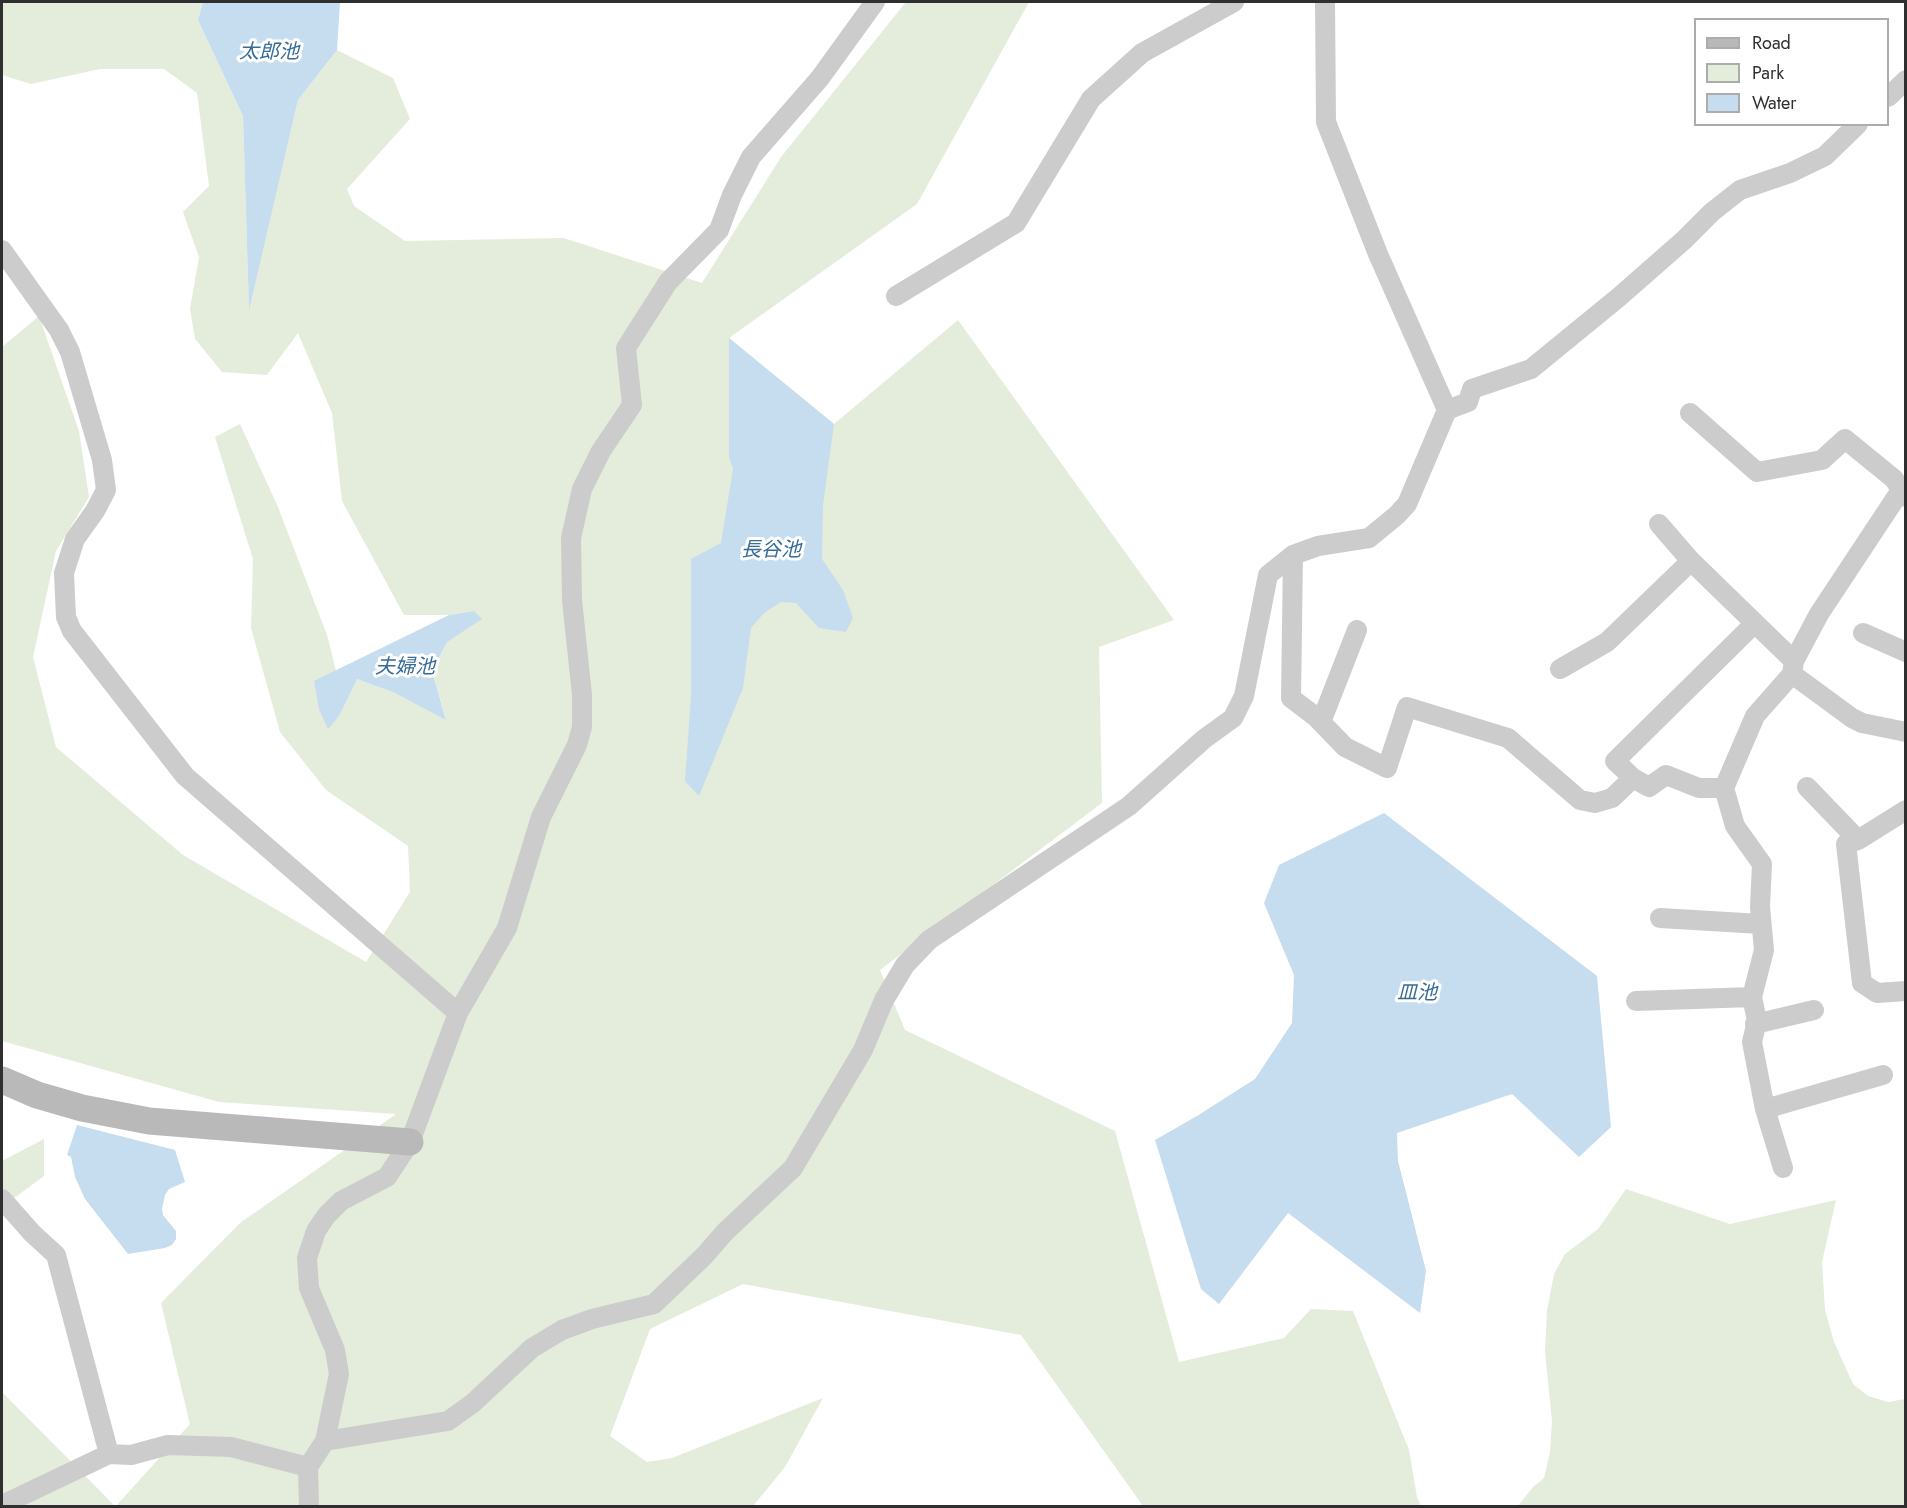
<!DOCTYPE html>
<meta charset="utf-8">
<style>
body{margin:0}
#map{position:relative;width:1907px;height:1508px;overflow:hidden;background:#fff;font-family:Jost,sans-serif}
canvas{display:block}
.frame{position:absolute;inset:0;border:3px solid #2f2f2f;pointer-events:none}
.legend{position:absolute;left:1694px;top:18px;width:195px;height:108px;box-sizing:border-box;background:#fff;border:2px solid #acacac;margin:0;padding:8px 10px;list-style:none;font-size:18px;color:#2f2f2f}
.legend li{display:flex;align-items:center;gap:12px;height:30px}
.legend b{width:30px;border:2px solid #acacac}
</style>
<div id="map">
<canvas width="1907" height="1508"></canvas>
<div class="frame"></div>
<ul class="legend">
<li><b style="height:8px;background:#b9b9b9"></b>Road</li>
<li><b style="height:16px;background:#e4eddb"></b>Park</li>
<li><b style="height:16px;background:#c6dcef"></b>Water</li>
</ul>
</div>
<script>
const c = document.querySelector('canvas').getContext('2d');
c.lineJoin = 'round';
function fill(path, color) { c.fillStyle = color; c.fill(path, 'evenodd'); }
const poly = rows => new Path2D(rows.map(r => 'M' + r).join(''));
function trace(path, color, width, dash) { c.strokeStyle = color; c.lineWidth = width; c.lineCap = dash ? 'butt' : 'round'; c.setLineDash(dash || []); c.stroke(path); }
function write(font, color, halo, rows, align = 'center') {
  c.font = font + ' Jost,"Noto Sans JP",sans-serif'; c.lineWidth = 6; c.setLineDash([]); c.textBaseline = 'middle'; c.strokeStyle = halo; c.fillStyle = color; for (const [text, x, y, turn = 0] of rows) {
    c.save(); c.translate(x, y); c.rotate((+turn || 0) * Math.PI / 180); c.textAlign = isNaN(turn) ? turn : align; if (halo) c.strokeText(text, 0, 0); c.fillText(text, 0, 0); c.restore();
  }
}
const green = poly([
 [2,2,203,2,198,20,243,116,249,307,298,100,337,50,393,78,410,119,347,189,354,206,405,241,564,238,702,283,781,157,906,2,1029,2,917,204,729,338,834,424,958,320,1174,620,1099,647,1102,803,880,970,905,1030,1115,1131,1179,1362,1284,1338,1311,1309,1353,1311,1409,1450,1417,1497,1421,1506,1143,1506,1021,1335,743,1284,650,1329,610,1436,647,1462,672,1458,823,1398,785,1467,753,1506,116,1506,190,1424,161,1303,240,1223,396,1114,219,1102,2,1041,2,347,39,316,79,431,89,497,56,551,33,657,56,747,183,855,366,962,410,892,408,846,326,790,280,732,251,628,253,559,215,437,240,424,278,507,327,635,336,671,314,682,347,695,357,679,395,693,446,719,432,671,447,642,474,611,449,615,404,615,342,501,332,413,298,333,267,375,222,372,195,339,190,309,199,257,183,212,209,186,197,93,164,69,100,69,31,84,2,75],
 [44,1139,44,1176,2,1207,2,1161],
 [1626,1189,1730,1224,1836,1200,1822,1262,1825,1310,1834,1342,1853,1384,1868,1396,1888,1402,1905,1399,1905,1506,1518,1506,1533,1487,1544,1478,1550,1452,1552,1421,1545,1352,1547,1311,1554,1274,1565,1254,1598,1229],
 [2,1392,115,1506,2,1506]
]);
const water = poly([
 [203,2,340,2,337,50,298,100,249,310,243,116,198,20],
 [729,338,834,424,823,505,822,559,843,590,853,618,846,632,819,628,796,603,781,602,764,613,751,628,743,688,699,796,685,781,691,696,691,559,721,543,733,469,729,457],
 [474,611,482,619,447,642,432,671,446,720,395,693,357,679,339,716,328,729,319,709,314,681,449,615],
 [1384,813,1597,976,1611,1127,1579,1157,1512,1094,1397,1133,1398,1161,1426,1271,1420,1313,1288,1213,1219,1304,1201,1289,1155,1140,1197,1116,1255,1079,1292,1023,1294,975,1264,903,1279,865],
 [77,1125,175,1150,185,1182,169,1189,165,1195,162,1209,163,1215,176,1231,176,1239,172,1245,165,1248,128,1254,85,1199,75,1177,71,1157,67,1155]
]);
const street = poly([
 [1325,2,1326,122,1378,254,1447,410],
 [1888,97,1906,80],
 [2,250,59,330,70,352,102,460,106,490,95,511,75,539,64,573,66,617,72,631,185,776,458,1013],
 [896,296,1016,223,1091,99,1142,53,1234,2],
 [1690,413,1757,472,1822,460,1845,439,1894,479,1906,497],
 [1659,524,1691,561,1794,661],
 [1293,555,1291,698,1316,717,1345,747,1387,768,1407,707,1508,738,1580,800,1595,803,1612,798,1633,778,1649,787,1666,775,1699,788,1724,788],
 [1863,633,1906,652],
 [1560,669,1607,642,1691,561],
 [1792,674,1852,718,1862,723,1906,732],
 [1321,722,1357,630],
 [1633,778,1615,761,1754,624],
 [1807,787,1858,840],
 [1906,810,1858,840,1846,844,1862,983,1877,993,1906,991],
 [1660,918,1761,924],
 [1636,1001,1752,997],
 [1755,1024,1814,1010],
 [1883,1075,1765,1109,1752,1042,1757,1021,1752,997,1764,950,1760,907,1762,864,1735,826,1724,788,1755,716,1792,674,1794,661,1819,614,1901,490,1906,486],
 [1765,1109,1783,1168],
 [2,1199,32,1233,56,1255,109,1454],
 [325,1441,448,1421,473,1403,532,1348,562,1330,592,1319,654,1304,705,1255,725,1232,793,1168,863,1050,884,1000,905,965,929,940,1129,806,1204,739,1233,718,1244,696,1268,575,1293,555,1318,546,1369,538,1397,515,1407,504,1447,410,1468,402,1472,389,1531,369,1619,297,1684,240,1712,212,1740,190,1790,173,1825,156,1858,124],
 [2,1505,109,1454,131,1455,168,1445,231,1447,308,1467],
 [309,1506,308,1467,325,1441,339,1374,335,1350,309,1288,307,1258,316,1231,326,1216,341,1201,387,1177,410,1142,458,1013,507,928,541,817,577,745,582,727,582,695,572,600,571,538,582,489,601,451,632,405,626,348,668,282,719,230,732,195,751,157,820,78,875,2]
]);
const secondary = poly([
 [2,1080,37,1095,82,1108,149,1121,410,1142]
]);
const waterNames = [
 ["太郎池",269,53],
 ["長谷池",771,551],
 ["夫婦池",405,668],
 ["皿池",1417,994]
];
fill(green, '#e4eddb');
fill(water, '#c6dcef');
trace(street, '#ccc', 20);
trace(secondary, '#b9b9b9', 27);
write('italic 20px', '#366c98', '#fff', waterNames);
</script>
